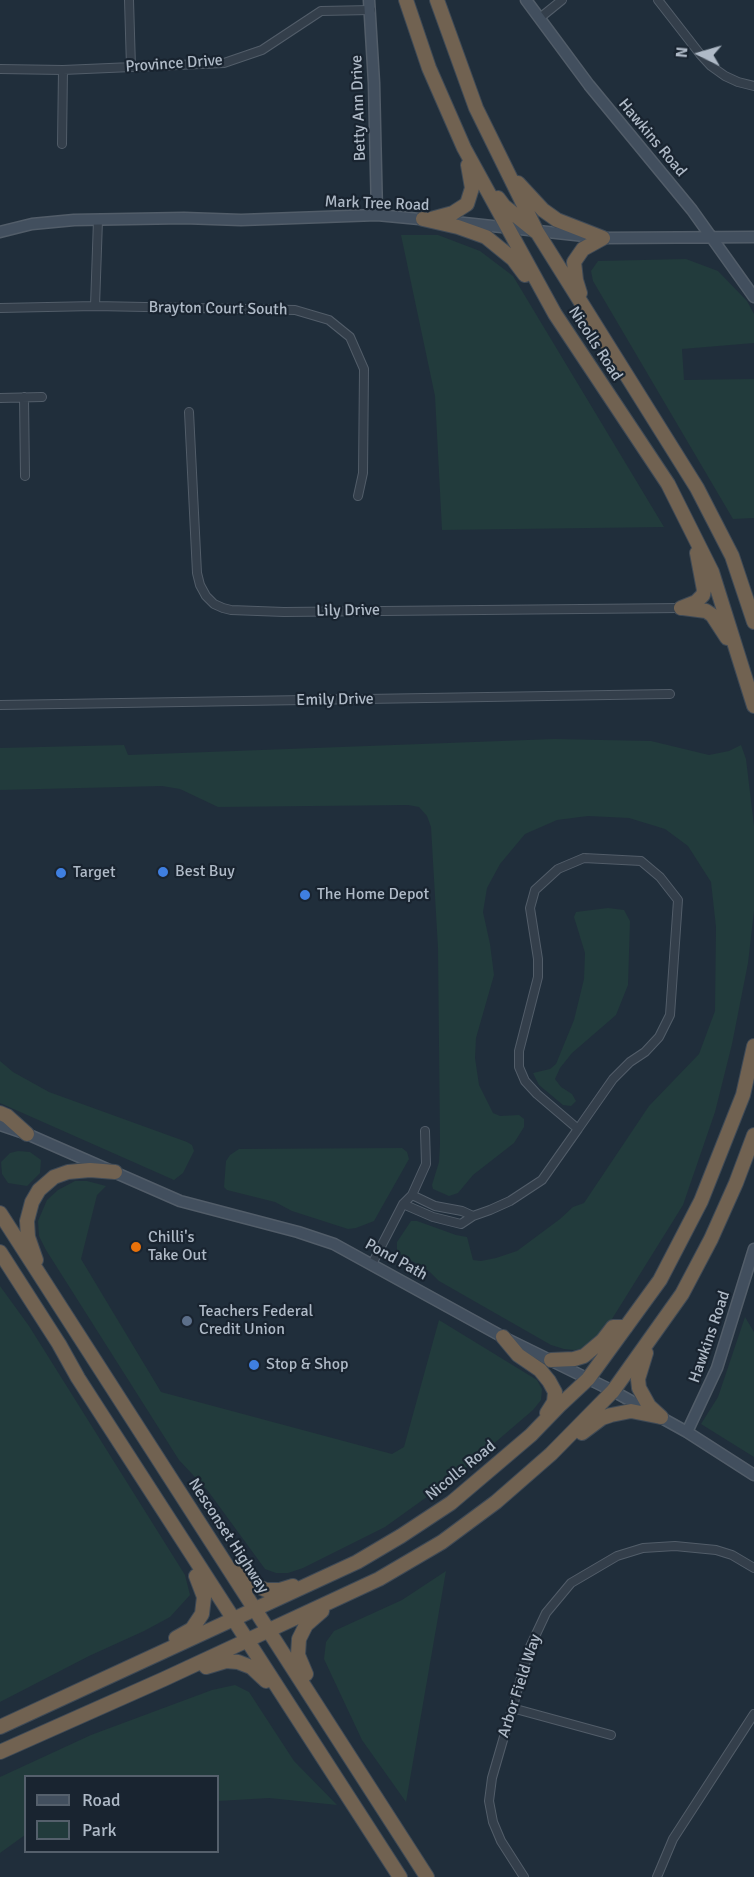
<!DOCTYPE html>
<style>
body{margin:0}
#map{position:relative;width:754px;height:1877px;overflow:hidden;background:#202e3b;font-family:Signika,sans-serif}
canvas{display:block}
.legend{position:absolute;left:24px;top:1775px;width:195px;height:78px;box-sizing:border-box;background:#192430;border:2px solid #55606c;margin:0;padding:8px 10px;list-style:none;font-size:18px;color:#afbac7}
.legend li{display:flex;align-items:center;gap:12px;height:30px}
.legend b{width:30px;border:2px solid #55606c}
.north{position:absolute;left:670px;top:24px;width:60px;height:60px;-webkit-text-stroke:4px #192430;paint-order:stroke;rotate:275deg;font-size:16px;font-weight:700;line-height:24px;text-align:center;color:#afbac7}
.north::after{content:'';display:block;margin:auto;width:21px;height:27px;background:#afbac7;clip-path:polygon(50% 0,100% 100%,50% 72%,0 100%)}
</style>
<div id="map">
<canvas width="754" height="1877"></canvas>
<ul class="legend">
<li><b style="height:8px;background:#424f5e"></b>Road</li>
<li><b style="height:16px;background:#223b3c"></b>Park</li>
</ul>
<div class="north">N</div>
</div>
<script>
const c = document.querySelector('canvas').getContext('2d');
c.lineJoin = 'round';
function fill(path, color) { c.fillStyle = color; c.fill(path, 'evenodd'); }
const poly = rows => new Path2D(rows.map(r => 'M' + r).join(''));
function trace(path, color, width, dash) { c.strokeStyle = color; c.lineWidth = width; c.lineCap = dash ? 'butt' : 'round'; c.setLineDash(dash || []); c.stroke(path); }
function write(font, color, halo, rows, align = 'center') {
  c.font = font + ' Signika,sans-serif'; c.lineWidth = 4.5; c.setLineDash([]); c.textBaseline = 'middle'; c.strokeStyle = halo; c.fillStyle = color; for (const [text, x, y, turn = 0] of rows) {
    c.save(); c.translate(x, y); c.rotate((+turn || 0) * Math.PI / 180); c.textAlign = isNaN(turn) ? turn : align; if (halo) c.strokeText(text, 0, 0); c.fillText(text, 0, 0); c.restore();
  }
}
const green = poly([
 [401,235,438,235,480,251,513,276,664,527,442,530,435,396],
 [686,259,718,271,747,301,754,314,754,343,682,349,684,380,754,379,754,518,733,519,593,281,591,271,598,261],
 [554,739,651,741,709,755,729,751,741,745,746,759,754,826,754,911,748,963,732,1044,715,1112,683,1205,602,1335,586,1348,574,1350,564,1349,551,1345,439,1281,429,1271,397,1252,397,1242,411,1221,417,1221,456,1235,467,1237,473,1260,481,1261,496,1258,517,1251,560,1219,573,1207,584,1203,649,1106,699,1054,715,1011,716,927,711,882,688,846,665,829,629,818,588,816,557,820,525,834,500,864,487,888,483,912,490,944,494,975,476,1038,475,1058,479,1085,493,1113,500,1116,519,1115,524,1119,524,1127,514,1143,473,1175,458,1193,449,1196,433,1189,432,1185,439,1162,440,1144,438,948,431,827,427,816,419,807,408,805,218,807,180,789,162,786,0,790,0,748,124,745,128,755],
 [608,908,624,910,630,921,628,985,616,1015,572,1053,560,1068,555,1079,561,1087,572,1094,576,1101,571,1106,563,1105,539,1085,533,1073,550,1069,556,1064,574,1020,584,979,585,953,574,917,576,912],
 [0,1061,13,1072,49,1092,187,1142,192,1145,194,1151,183,1173,174,1180,0,1103],
 [402,1148,407,1152,409,1159,374,1221,356,1228,348,1229,292,1211,275,1202,227,1190,224,1187,226,1161,230,1155,239,1149],
 [18,1151,30,1152,41,1160,40,1173,27,1186,8,1183,2,1174,1,1162,10,1153],
 [75,1181,87,1181,106,1186,97,1195,81,1259,161,1392,392,1454,404,1447,439,1320,537,1380,542,1389,541,1400,533,1410,456,1476,385,1527,303,1568,288,1573,276,1573,265,1569,208,1491,179,1460,46,1250,39,1236,38,1221,47,1200,58,1190],
 [0,1286,29,1326,185,1575,190,1595,170,1617,144,1631,89,1656,0,1702],
 [745,1317,754,1332,754,1457,701,1424,718,1397],
 [446,1571,406,1802,362,1740,324,1659,326,1642,334,1631,402,1600],
 [235,1685,249,1692,294,1761,337,1805,269,1798,218,1801,218,1776,26,1776,25,1835,0,1853,0,1777,91,1735,212,1690]
]);
const street = poly([
 [129,0,131,67],
 [658,0,700,54,711,66,725,76,738,82,754,86],
 [541,17,562,0],
 [0,69,63,70,224,63,262,50,321,11,371,10],
 [62,144,63,70],
 [95,306,98,220],
 [0,308,95,306,295,310,329,320,350,337,364,369,363,473,358,496],
 [24,397,25,476],
 [0,398,42,397],
 [189,412,197,573,200,585,206,596,214,604,223,608,231,610,284,612,681,608],
 [0,705,670,694],
 [584,858,641,861,660,877,678,900,670,1015,659,1037,645,1052,630,1062,613,1079,578,1129,537,1094,525,1081,519,1067,519,1051,538,977,538,959,530,908,535,890,558,869,584,858],
 [403,1204,433,1217,461,1224,473,1216,462,1211,435,1206,412,1195],
 [473,1216,490,1210,510,1201,542,1180,578,1129],
 [372,1264,403,1204,412,1195,426,1164,425,1131],
 [512,1708,611,1735],
 [524,1877,501,1841,493,1822,489,1801,492,1778,530,1647,546,1613,571,1583,617,1556,643,1548,675,1546,716,1550,732,1555,754,1568],
 [657,1877,673,1839,754,1714]
]);
const secondary = poly([
 [369,0,374,83,377,215],
 [526,0,589,85,692,210,754,297],
 [455,222,603,238,754,237],
 [0,232,32,224,74,220,184,218,241,220,377,215,430,220],
 [0,1125,27,1134,180,1201,298,1232,334,1244,503,1337,613,1391,687,1432,754,1475],
 [687,1432,717,1368,754,1249]
]);
const highway = poly([
 [406,0,429,68,464,148,555,314,668,484,712,572,754,706],
 [437,0,476,108,537,232,697,488,732,556,754,622],
 [518,183,543,210,557,220,603,238],
 [498,198,504,206,535,231],
 [423,219,458,227,486,237,513,259,525,275],
 [431,219,453,213,467,204,472,188,468,165],
 [580,293,576,280,574,262,583,249,603,238],
 [681,608,696,602,703,595,704,590,697,553],
 [683,608,706,611,712,615,727,638],
 [0,1113,7,1116,27,1134],
 [0,1213,427,1877],
 [0,1252,59,1344,78,1378,400,1877],
 [36,1260,28,1237,27,1221,32,1202,39,1190,54,1177,68,1172,90,1170,115,1172],
 [503,1337,518,1355,540,1370,549,1381,555,1392,554,1402,547,1413],
 [646,1353,638,1379,639,1388,649,1406,661,1417],
 [551,1360,574,1359,584,1356,603,1340,613,1327,626,1327],
 [582,1433,602,1418,611,1415,631,1411,661,1417],
 [239,1571,252,1584,266,1590,280,1590,293,1586],
 [176,1638,192,1629,202,1614,204,1597,196,1576],
 [206,1667,226,1661,238,1662,251,1667,266,1681],
 [306,1674,298,1655,299,1639,306,1625,322,1611],
 [0,1727,357,1562,401,1536,451,1503,531,1435,559,1406,588,1379,660,1280,701,1201,743,1095,754,1046],
 [0,1752,164,1679,379,1579,442,1542,496,1502,551,1454,613,1391,682,1294,711,1239,736,1183,754,1135]
]);
const markers = [
 [163,872,6,"#3f7fe0"],
 [61,873,6,"#3f7fe0"],
 [305,895,6,"#3f7fe0"],
 [136,1247,6,"#e8710a"],
 [187,1321,6,"#5c6f8a"],
 [254,1365,6,"#3f7fe0"]
];
const streetNames = [
 ["Province Drive",174,64,-4],
 ["Betty Ann Drive",359,108,-92],
 ["Hawkins Road",652,138,50],
 ["Mark Tree Road",377,204,2],
 ["Brayton Court South",218,309,1],
 ["Nicolls Road",595,344,57],
 ["Lily Drive",348,611,-1],
 ["Emily Drive",335,700,-1],
 ["Pond Path",396,1260,29],
 ["Hawkins Road",710,1337,-71],
 ["Nicolls Road",461,1471,-39],
 ["Nesconset Highway",228,1536,57],
 ["Arbor Field Way",520,1686,-72]
];
const poiNames = [
 ["Best Buy",175,872],
 ["Target",73,873],
 ["The Home Depot",317,895],
 ["Chilli's",148,1238],
 ["Take Out",148,1256],
 ["Teachers Federal",199,1312],
 ["Credit Union",199,1330],
 ["Stop & Shop",266,1365]
];
fill(green, '#223b3c');
trace(street, '#525d69', 10);
trace(secondary, '#525d69', 13);
trace(highway, '#3f4a56', 16);
trace(street, '#343f4b', 8);
trace(secondary, '#424f5e', 10);
trace(highway, '#716251', 14);
for (const [x, y, r, color] of markers) { const dot = new Path2D(); dot.arc(x, y, r, 0, 2 * Math.PI); c.fillStyle = color; c.fill(dot); trace(dot, '#192430', 2); }
write('16px', '#afbac7', '#192430', streetNames);
write('16px', '#afbac7', '#192430', poiNames, 'left');
</script>
